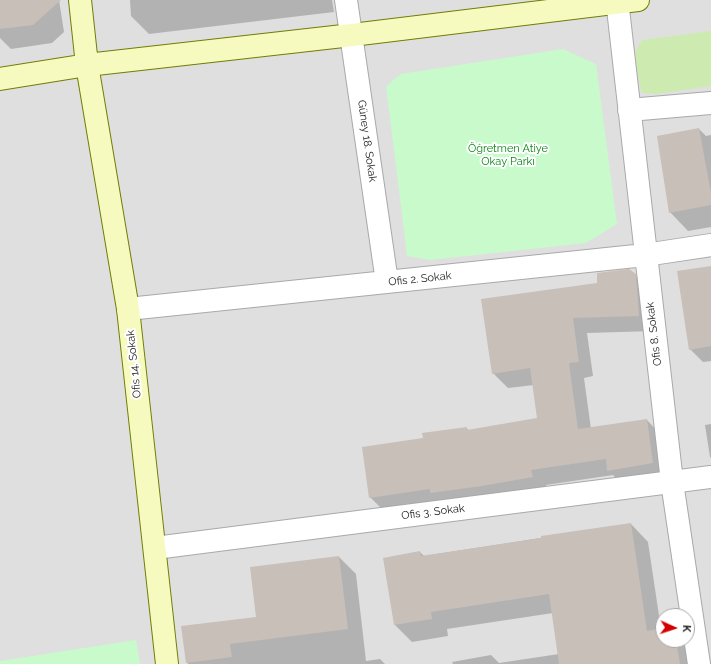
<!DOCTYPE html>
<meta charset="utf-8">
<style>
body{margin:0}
#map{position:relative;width:711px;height:664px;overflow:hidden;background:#f2efe9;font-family:Raleway,sans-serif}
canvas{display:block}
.north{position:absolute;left:655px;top:608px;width:40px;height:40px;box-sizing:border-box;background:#fff;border:1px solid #a7a7a7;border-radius:50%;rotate:93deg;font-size:11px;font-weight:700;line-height:16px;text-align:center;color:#222}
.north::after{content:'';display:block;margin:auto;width:14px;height:18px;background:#d40000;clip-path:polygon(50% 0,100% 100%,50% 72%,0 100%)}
</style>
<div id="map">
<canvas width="711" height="664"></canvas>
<div class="north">K</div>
</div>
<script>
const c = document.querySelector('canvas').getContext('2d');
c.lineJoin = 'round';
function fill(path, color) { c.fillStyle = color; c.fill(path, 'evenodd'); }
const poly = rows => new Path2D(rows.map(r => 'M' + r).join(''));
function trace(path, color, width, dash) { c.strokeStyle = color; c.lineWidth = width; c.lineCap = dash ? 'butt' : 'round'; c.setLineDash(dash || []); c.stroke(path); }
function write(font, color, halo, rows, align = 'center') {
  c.font = font + ' Raleway,sans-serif'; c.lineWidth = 4; c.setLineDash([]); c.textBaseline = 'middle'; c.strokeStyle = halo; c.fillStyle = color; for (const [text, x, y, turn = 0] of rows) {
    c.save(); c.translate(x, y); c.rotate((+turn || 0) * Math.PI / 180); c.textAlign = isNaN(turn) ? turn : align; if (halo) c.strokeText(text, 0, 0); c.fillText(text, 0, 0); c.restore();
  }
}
const residential = poly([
 [0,0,711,0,711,664,0,664],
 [663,616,687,616,687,640,663,640]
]);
const grass = poly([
 [711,31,711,86,656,94,642,93,637,72,635,52,642,40]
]);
const park = poly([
 [563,49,596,64,617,224,586,243,430,260,407,256,386,86,401,74],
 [136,640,140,664,0,664,0,661]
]);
const shadow = poly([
 [0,0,59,0,64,32,52,43,11,49,0,38],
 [130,0,332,0,334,12,149,34,131,16],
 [699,129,706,136,711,135,711,227,688,231,670,212],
 [711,267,711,361,703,362,690,349],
 [635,275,650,290,654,331,587,333,593,376,584,378,591,429,647,420,661,435,668,478,623,485,613,475,546,485,547,492,385,512,370,497,424,439,466,428,470,431,538,419,534,385,508,388,493,373,598,284],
 [711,424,711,458,710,457,705,425],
 [631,524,648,542,661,629,663,629,663,640,686,640,694,664,453,664,452,662,491,655,499,663,559,654,553,613,447,629,448,636,412,642,395,625,384,559,420,552,424,556],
 [339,557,356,574,366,661,380,659,385,664,188,664,187,662,257,617]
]);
const building = poly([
 [0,0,61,0,33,25,0,29],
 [699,128,711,193,711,205,669,213,657,136],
 [711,266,711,346,689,350,677,271],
 [629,269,636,274,639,316,573,318,579,362,569,363,578,429,647,419,653,463,607,471,606,459,531,470,533,477,482,486,430,493,430,489,369,498,362,447,423,438,422,433,467,427,467,430,537,418,530,368,492,374,481,299,597,283,597,273],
 [631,523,647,631,663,628,663,640,676,640,680,664,559,664,549,594,431,612,432,619,394,625,383,558,420,551,421,556,541,538,541,536],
 [339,556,348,629,230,644,232,657,186,663,181,626,256,617,250,567]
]);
const street = poly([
 [346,0,387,282],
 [617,0,672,482,699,664],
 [629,110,711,103],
 [128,309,645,255,711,245],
 [155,548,711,477]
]);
const secondary = poly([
 [80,0,87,65,128,309,167,664],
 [0,79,87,65,352,35,638,0]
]);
const streetNames = [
 ["Güney 18. Sokak",367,141,82],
 ["Ofis 2. Sokak",420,279,-6],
 ["Ofis 8. Sokak",654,334,-97],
 ["Ofis 14. Sokak",134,364,-96],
 ["Ofis 3. Sokak",433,512,-7]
];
const parkNames = [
 ["Öğretmen Atiye",508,149],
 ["Okay Parkı",508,162]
];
fill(residential, '#e0dfdf');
fill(grass, '#cdebb0');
fill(park, '#c8facc');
fill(shadow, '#0003');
fill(building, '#c7bfb8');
trace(street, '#a9a9a9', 24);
trace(secondary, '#707d05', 24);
trace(street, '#fff', 22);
trace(secondary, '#f7fabf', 22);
write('11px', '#222', '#fff', streetNames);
write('11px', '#0c8416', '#fff', parkNames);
</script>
